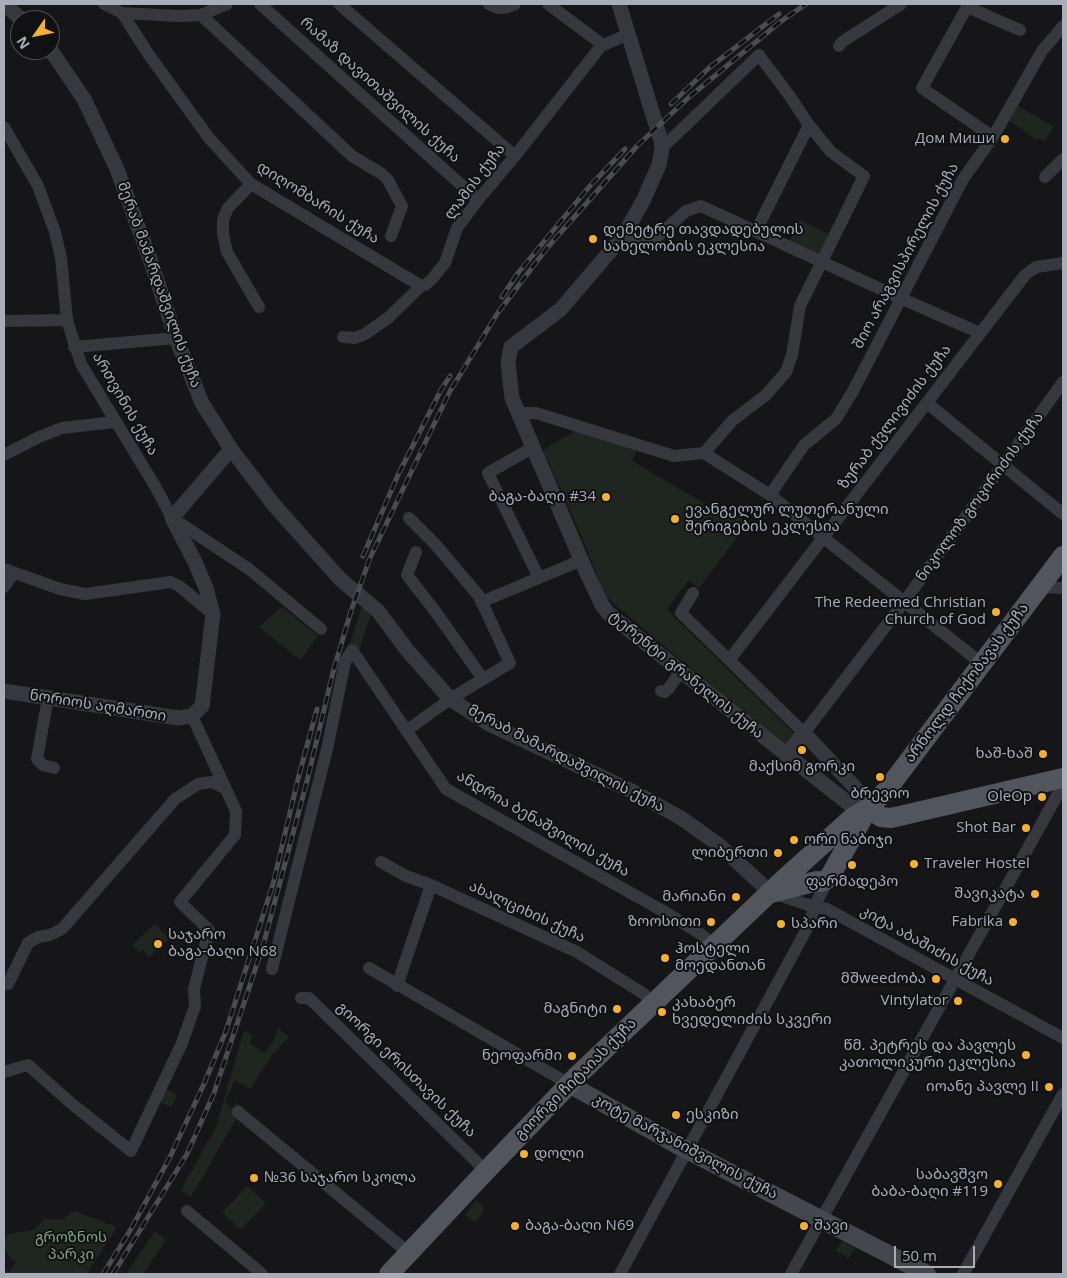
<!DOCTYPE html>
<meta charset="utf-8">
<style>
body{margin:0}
#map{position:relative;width:1067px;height:1278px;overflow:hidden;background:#161618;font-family:"Open Sans",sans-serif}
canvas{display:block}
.frame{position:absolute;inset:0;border:5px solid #a8adb8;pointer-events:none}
.north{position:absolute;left:10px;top:10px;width:50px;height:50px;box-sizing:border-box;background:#111113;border:1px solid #4d4f55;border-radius:50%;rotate:237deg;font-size:14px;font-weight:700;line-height:20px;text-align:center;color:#a8adb8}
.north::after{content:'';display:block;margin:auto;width:18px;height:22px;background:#f2b134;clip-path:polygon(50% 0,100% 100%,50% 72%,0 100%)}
.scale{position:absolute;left:894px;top:1246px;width:81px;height:22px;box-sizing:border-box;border:2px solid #a8adb8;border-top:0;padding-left:6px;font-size:15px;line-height:18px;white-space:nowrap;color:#a8adb8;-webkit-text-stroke:4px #111113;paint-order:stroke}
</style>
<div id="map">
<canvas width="1067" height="1278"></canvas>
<div class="frame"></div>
<div class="north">N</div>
<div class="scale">50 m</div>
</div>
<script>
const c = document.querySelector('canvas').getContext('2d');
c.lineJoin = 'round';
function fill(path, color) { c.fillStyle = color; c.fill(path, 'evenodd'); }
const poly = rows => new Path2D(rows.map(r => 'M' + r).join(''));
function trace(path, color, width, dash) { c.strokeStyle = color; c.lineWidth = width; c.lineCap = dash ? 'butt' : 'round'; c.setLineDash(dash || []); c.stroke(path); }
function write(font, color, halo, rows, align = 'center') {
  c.font = font + ' "Open Sans","Noto Sans Georgian",sans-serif'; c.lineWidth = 4; c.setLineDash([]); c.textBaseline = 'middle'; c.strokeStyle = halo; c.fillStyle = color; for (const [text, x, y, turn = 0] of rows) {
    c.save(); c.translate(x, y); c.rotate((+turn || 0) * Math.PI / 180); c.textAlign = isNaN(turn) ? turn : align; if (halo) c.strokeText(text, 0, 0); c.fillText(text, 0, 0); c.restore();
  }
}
const green = poly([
 [1018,106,1054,127,1044,141,1039,138,1037,140,1008,120],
 [800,220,829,234,819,256,789,242],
 [578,429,638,447,632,461,721,513,725,509,749,522,699,588,689,581,680,591,667,610,794,734,784,747,606,597,579,530,543,450],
 [363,604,371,614,358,654,350,643],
 [282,607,318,636,300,660,259,627],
 [155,924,169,939,149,957,143,950,139,953,132,945],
 [278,1028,289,1037,273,1054,250,1089,235,1080,225,1102,233,1108,236,1102,243,1107,191,1197,181,1190,216,1127,244,1030,253,1035,250,1043,264,1053,274,1040],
 [163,1088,177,1095,172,1107,157,1101],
 [247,1186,266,1203,241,1230,222,1212],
 [476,1200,482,1205,484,1212,474,1222,465,1215],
 [74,1211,117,1227,87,1274,4,1274,4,1271,9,1272,16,1262,11,1259,4,1250,4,1243,7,1234,34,1230,45,1219,63,1219],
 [155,1231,166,1240,143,1274,126,1274],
 [842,1241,855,1248,849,1258,836,1251]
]);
const minor = poly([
 [104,4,122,13,179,16,201,15,227,4],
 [260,4,478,200],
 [339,4,515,156],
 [489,4,498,8,508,7,515,4],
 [548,4,603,45],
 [122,13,149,55,209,138,251,184,421,286],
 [201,15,352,156,382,174,388,180,402,206,391,236],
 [839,46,842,42,901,4],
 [4,127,38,186,55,232,61,258,67,320,81,364,155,486,172,518,249,569,321,629],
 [993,137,922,88,967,7,1020,30],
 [662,148,759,55,789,95,809,125,831,152,864,176,800,306,792,355,786,372,766,395,733,420,704,453],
 [1045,177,1063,159],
 [251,184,228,208,223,219,223,234,227,252,259,307],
 [756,231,809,125],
 [624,235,633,239,658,236,686,211,701,206,900,298,980,333],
 [4,321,67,320],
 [343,337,355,338,365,334,388,318,421,286,425,285,432,279,445,263,457,228,478,200,515,156,601,46,629,34],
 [74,347,176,338],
 [927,403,1063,514],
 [517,413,536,413,674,456,704,453],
 [532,448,488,473,539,578],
 [704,453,770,495,981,663],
 [4,455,39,437,62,428,114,422],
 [770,495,804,445,836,419,853,391,963,179,993,137,1042,51,1063,26],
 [416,552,407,575,435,611,483,679],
 [4,569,60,589,85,594,171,582,179,586,213,614],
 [4,587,14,573],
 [1040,587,1063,588],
 [693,593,681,613,804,733,904,602,1063,382],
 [481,602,582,560],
 [730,659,1025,275,1036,267,1063,263],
 [661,691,665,692,669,688,681,671],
 [48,698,37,759,43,765,54,768],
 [406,731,450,699,510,663,479,596,435,544,409,518],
 [381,862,406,876,431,885,577,952,644,994,653,1003],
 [773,893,814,907,827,909,1063,1038],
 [369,968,569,1084],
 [272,969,327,749,345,662,352,650,446,789,670,915,702,935,713,945],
 [8,984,28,943,38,937,50,935,62,929,175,799,198,784,212,782,226,789],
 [397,986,431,885],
 [301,998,309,998,486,1171],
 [4,1072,28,1065,72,1104,131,1151,182,1043,195,1006,194,989,209,930,180,902,235,835,236,811,192,716],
 [238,1112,409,1253],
 [187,1211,262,1274],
 [620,1274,810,923,814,907,829,878],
 [791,1274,1063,785],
 [963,1274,1063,1094]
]);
const tertiary = poly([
 [4,4,22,20],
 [619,4,661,141,662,148,659,165,643,201,624,235,561,309,511,347,508,362,512,398,585,569,602,605,608,613,654,650,848,803,862,808,868,808,862,795,804,733,786,755],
 [50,49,84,99,117,169,151,262,176,338,202,403,231,449,274,505,340,579,378,611,407,650,450,699,489,724,638,794,681,818,719,845,771,893],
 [4,691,178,718,192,716,202,706,213,614,206,588,195,562,172,518,231,449]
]);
const secondary = poly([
 [569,1084,677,1145,927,1274]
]);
const primary = poly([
 [868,808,881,817,891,818,1063,778],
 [771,893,817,881,821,882,829,878,866,812],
 [389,1274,486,1171,578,1075,784,879,852,818,868,808,886,791,1063,556]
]);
const rail = poly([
 [671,104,710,67,779,14],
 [502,297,518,273,589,187,625,149],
 [363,556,398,475,441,390,450,376],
 [103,1274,131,1229,170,1157,204,1084,226,1031,273,884,298,779,317,709],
 [113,1274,187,1154,214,1093,263,946,308,777,333,672,351,611,370,558,449,393,497,314,547,248,637,146,688,98,780,22,806,4]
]);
const markers = [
 [1005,139,5,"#f2b134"],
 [593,239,5,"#f2b134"],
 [606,497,5,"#f2b134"],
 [675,519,5,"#f2b134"],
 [996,612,5,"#f2b134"],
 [802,750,5,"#f2b134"],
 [1043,754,5,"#f2b134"],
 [880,777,5,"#f2b134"],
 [1042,797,5,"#f2b134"],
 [1026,828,5,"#f2b134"],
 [794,840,5,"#f2b134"],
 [778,853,5,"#f2b134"],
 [914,864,5,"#f2b134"],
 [852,865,5,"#f2b134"],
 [1035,894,5,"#f2b134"],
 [736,897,5,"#f2b134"],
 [711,922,5,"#f2b134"],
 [1013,922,5,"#f2b134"],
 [781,924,5,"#f2b134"],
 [158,944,5,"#f2b134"],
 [665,958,5,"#f2b134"],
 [936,979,5,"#f2b134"],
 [958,1001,5,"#f2b134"],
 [617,1009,5,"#f2b134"],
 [662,1012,5,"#f2b134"],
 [1026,1055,5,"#f2b134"],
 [572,1056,5,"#f2b134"],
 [1049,1087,5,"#f2b134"],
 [676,1115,5,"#f2b134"],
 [524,1154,5,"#f2b134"],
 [254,1178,5,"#f2b134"],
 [998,1184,5,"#f2b134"],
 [515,1226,5,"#f2b134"],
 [804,1226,5,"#f2b134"]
];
const streetNames = [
 ["რამაზ დავითაშვილის ქუჩა",380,90,42],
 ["ლამის ქუჩა",475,182,-53],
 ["დიღომბარის ქუჩა",318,203,32],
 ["შიო არაგვისპირელის ქუჩა",906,256,-62],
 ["მერაბ მამარდაშვილის ქუჩა",159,285,70],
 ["ართვინის ქუჩა",125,404,60],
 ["ზურაბ ქვლივიძის ქუჩა",895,417,-53],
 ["ნიკოლოზ გოცირიძის ქუჩა",980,497,-54],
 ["ტერენტი გრანელის ქუჩა",686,675,39],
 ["არნოლდ ჩიქობავას ქუჩა",967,683,-53],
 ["ნორიოს აღმართი",98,706,9],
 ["მერაბ მამარდაშვილის ქუჩა",566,759,27],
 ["ანდრია ბენაშვილის ქუჩა",543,824,30],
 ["ახალციხის ქუჩა",527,912,25],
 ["კიტა აბაშიძის ქუჩა",927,946,29],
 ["გიორგი ერისთავის ქუჩა",406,1070,44],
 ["გიორგი ჩიტაიას ქუჩა",576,1079,-45],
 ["კოტე მარჯანიშვილის ქუჩა",685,1147,28]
];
const poiNames = [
 ["Дом Миши",995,139],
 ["დემეტრე თავდადებულის",603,230,"left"],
 ["სახელობის ეკლესია",603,247,"left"],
 ["ბაგა-ბაღი #34",596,497],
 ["ევანგელურ ლუთერანული",685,510,"left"],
 ["შერიგების ეკლესია",685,527,"left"],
 ["The Redeemed Christian",986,603],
 ["Church of God",986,620],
 ["ხაშ-ხაშ",1033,754],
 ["მაქსიმ გორკი",802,767,"center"],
 ["ბრევიო",880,794,"center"],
 ["OleOp",1032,797],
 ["Shot Bar",1016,828],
 ["ორი ნაბიჯი",804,840,"left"],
 ["ლიბერთი",768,853],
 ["Traveler Hostel",924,864,"left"],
 ["ფარმადეპო",852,882,"center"],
 ["შავიკატა",1025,894],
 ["მარიანი",726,897],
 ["ზოოსითი",701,922],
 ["Fabrika",1003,922],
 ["სპარი",791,924,"left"],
 ["საჯარო",168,935,"left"],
 ["ბაგა-ბაღი N68",168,952,"left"],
 ["ჰოსტელი",675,949,"left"],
 ["მოედანთან",675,966,"left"],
 ["მშweedობა",926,979],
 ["Vintylator",948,1001],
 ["კახაბერ",672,1003,"left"],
 ["ხვედელიძის სკვერი",672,1020,"left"],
 ["მაგნიტი",607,1009],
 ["წმ. პეტრეს და პავლეს",1016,1046],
 ["კათოლიკური ეკლესია",1016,1063],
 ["ნეოფარმი",562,1056],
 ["იოანე პავლე II",1039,1087],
 ["ესკიზი",686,1115,"left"],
 ["დოლი",534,1154,"left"],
 ["საბავშვო",988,1175],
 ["ბაბა-ბაღი #119",988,1192],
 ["№36 საჯარო სკოლა",264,1178,"left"],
 ["ბაგა-ბაღი N69",525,1226,"left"],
 ["შავი",814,1226,"left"]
];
const parkNames = [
 ["გროზნოს",71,1238],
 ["პარკი",71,1255]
];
fill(green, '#1e261f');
trace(minor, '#37383d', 12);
trace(tertiary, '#37383d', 15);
trace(secondary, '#45474d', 18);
trace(primary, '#53555c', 20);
trace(rail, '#4a4c52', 5);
trace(rail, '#111113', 3, [9]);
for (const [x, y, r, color] of markers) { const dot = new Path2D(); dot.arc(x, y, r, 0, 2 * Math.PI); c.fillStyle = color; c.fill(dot); trace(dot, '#111113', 2); }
write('15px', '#a8adb8', '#111113', streetNames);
write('15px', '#a8adb8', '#111113', poiNames, 'right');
write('15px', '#7fa381', '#111113', parkNames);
</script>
